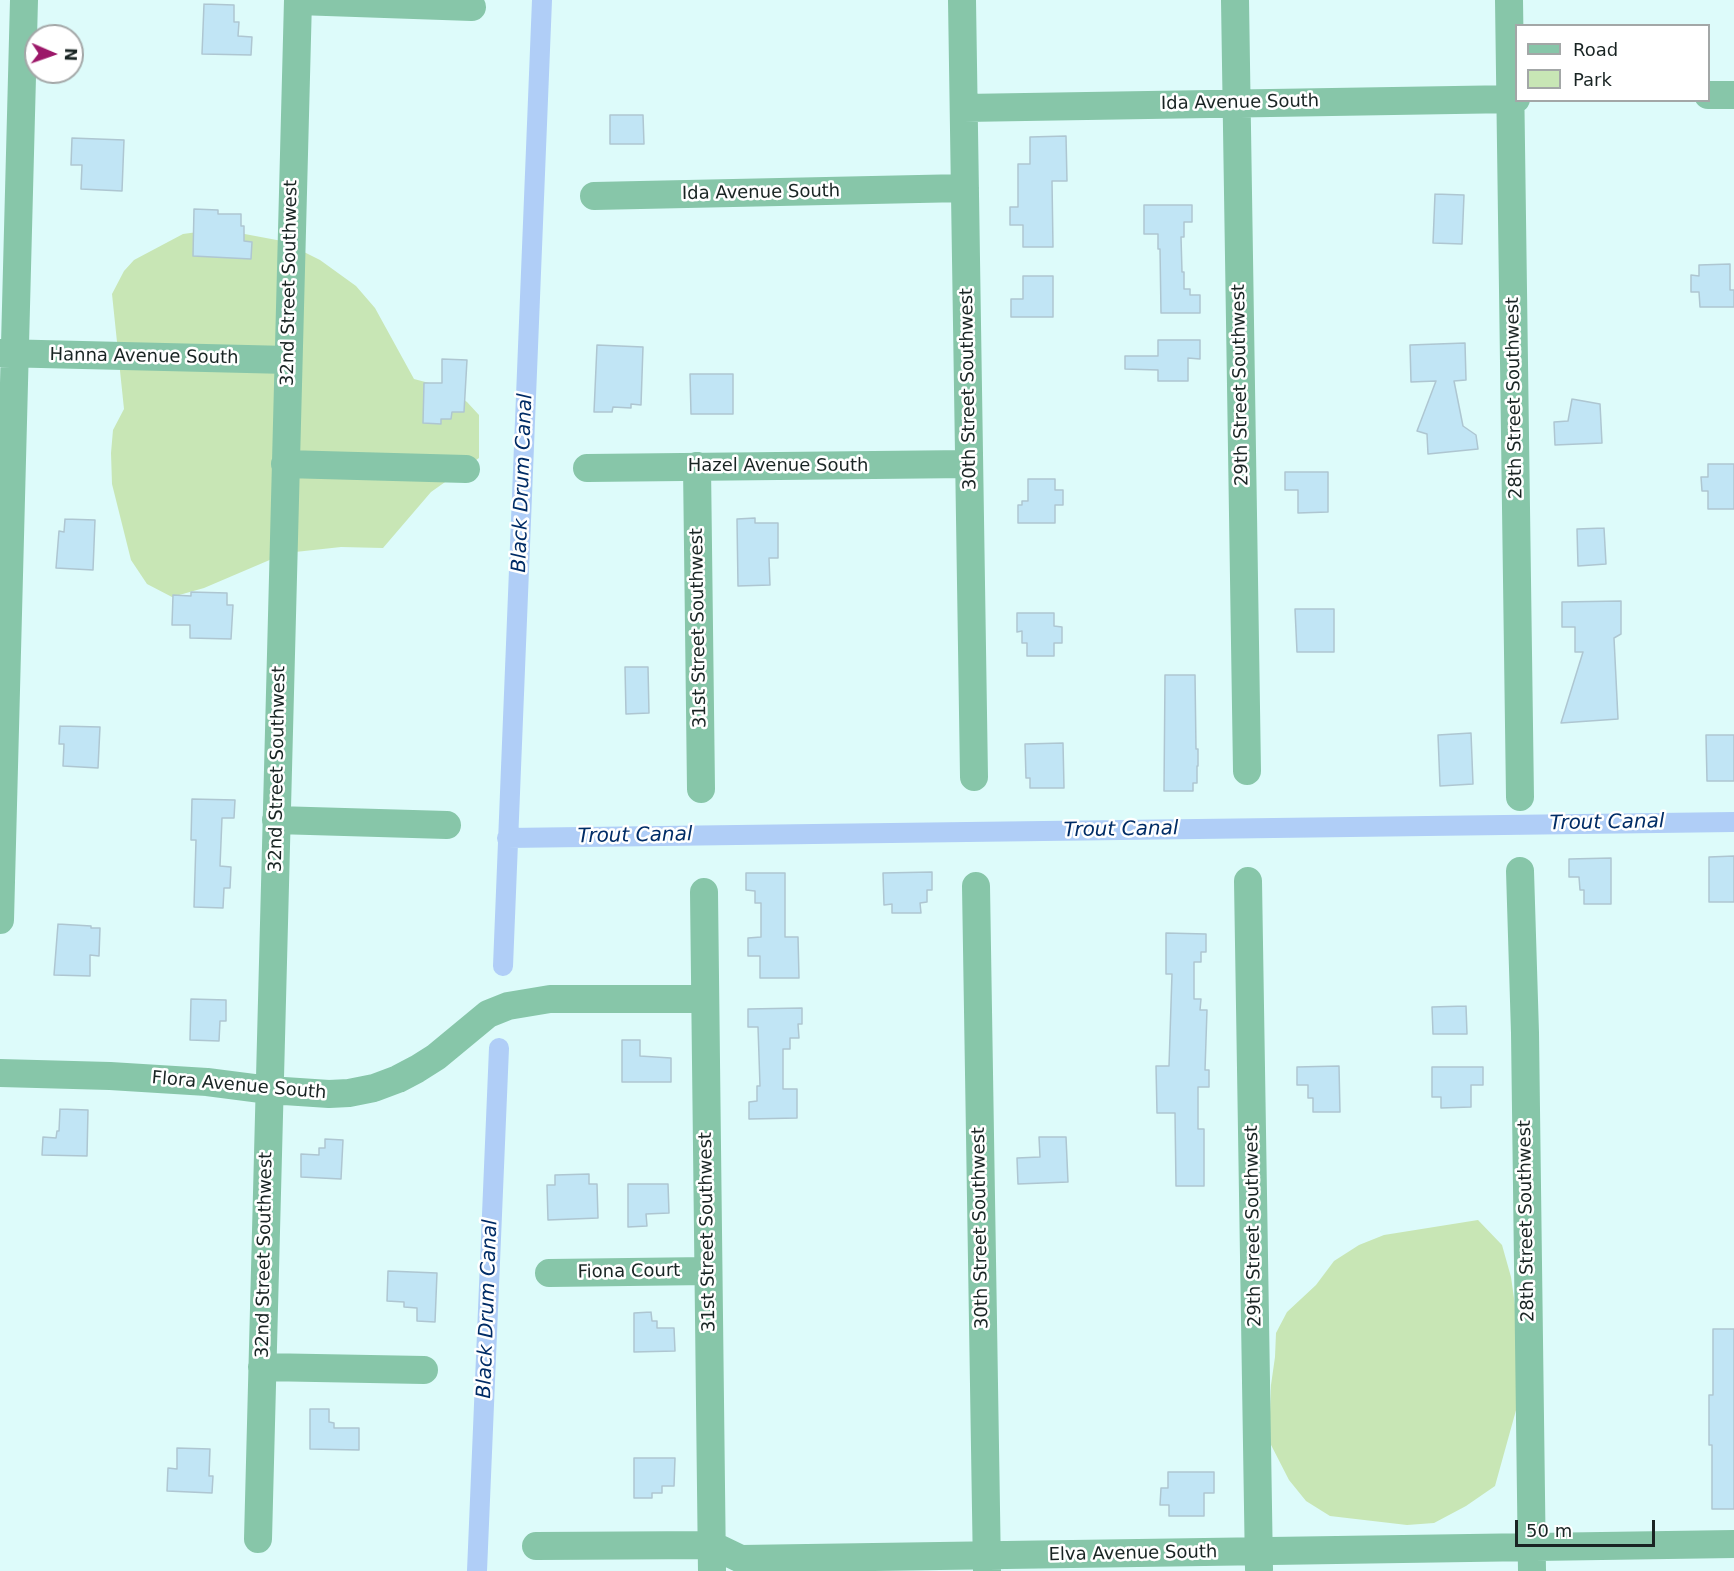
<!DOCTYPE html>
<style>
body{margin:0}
#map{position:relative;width:1734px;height:1571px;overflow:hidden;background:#ddfbfa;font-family:"DejaVu Sans",sans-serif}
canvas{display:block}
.legend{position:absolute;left:1515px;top:24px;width:195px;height:78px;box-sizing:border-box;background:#fff;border:2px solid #a3a7a7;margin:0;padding:8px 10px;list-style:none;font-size:18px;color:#192423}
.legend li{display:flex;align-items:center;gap:12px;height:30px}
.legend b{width:30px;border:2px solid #a3a7a7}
.north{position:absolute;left:24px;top:24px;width:60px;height:60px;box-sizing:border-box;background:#fff;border:2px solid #a3a7a7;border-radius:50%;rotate:92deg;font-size:16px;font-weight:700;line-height:24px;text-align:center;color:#192423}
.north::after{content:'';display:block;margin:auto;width:21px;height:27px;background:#9c1869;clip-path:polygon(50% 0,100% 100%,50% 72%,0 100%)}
.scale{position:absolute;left:1515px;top:1520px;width:140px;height:27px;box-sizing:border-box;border:3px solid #192423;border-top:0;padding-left:8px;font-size:18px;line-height:21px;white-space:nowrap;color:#192423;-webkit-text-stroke:4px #fff;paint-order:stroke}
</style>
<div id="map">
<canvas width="1734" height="1571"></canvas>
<ul class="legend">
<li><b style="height:8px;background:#87c6a9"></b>Road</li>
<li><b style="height:16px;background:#c8e6b5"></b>Park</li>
</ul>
<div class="north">N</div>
<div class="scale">50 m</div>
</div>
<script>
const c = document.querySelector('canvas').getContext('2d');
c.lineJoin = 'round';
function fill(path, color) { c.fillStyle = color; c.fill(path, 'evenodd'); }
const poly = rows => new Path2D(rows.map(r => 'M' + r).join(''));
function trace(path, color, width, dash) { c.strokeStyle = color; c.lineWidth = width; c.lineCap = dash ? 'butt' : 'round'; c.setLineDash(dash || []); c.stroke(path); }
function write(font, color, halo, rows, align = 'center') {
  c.font = font + ' "DejaVu Sans",sans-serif'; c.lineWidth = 5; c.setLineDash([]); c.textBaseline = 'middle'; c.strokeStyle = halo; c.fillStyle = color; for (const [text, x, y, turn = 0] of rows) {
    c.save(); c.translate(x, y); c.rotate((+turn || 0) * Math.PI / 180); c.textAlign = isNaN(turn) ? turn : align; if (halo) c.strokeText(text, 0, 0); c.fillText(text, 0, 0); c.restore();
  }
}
const green = poly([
 [205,231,234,232,282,241,320,260,356,286,375,308,414,379,448,388,467,402,479,415,479,458,431,492,383,548,341,547,286,553,204,588,172,597,147,584,131,560,112,484,111,453,113,430,124,409,112,294,124,271,134,260,183,234],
 [1478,1220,1502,1245,1511,1277,1517,1319,1518,1403,1495,1486,1466,1506,1434,1523,1407,1525,1330,1516,1306,1501,1289,1480,1269,1441,1271,1385,1275,1357,1276,1333,1287,1312,1316,1285,1334,1261,1359,1245,1384,1235]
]);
const canal = poly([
 [507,838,1734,822],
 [503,966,542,0],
 [477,1571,499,1048]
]);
const building = poly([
 [204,4,234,5,234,22,239,22,238,36,252,37,251,55,202,54,204,4],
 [610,115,643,115,644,144,610,144,610,115],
 [1066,136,1067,181,1052,181,1053,247,1023,247,1023,225,1010,225,1010,207,1018,207,1018,164,1030,164,1030,137,1066,136],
 [72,138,124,140,122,191,81,189,82,165,71,165,72,138],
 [1435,194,1464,195,1462,244,1433,243,1435,194],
 [1144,205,1192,205,1192,222,1184,222,1184,237,1181,237,1182,272,1184,272,1184,289,1190,289,1190,295,1200,295,1200,313,1161,313,1160,249,1158,249,1158,234,1144,234,1144,205],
 [194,209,218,210,218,214,241,214,241,226,244,226,244,241,252,242,251,259,193,256,194,209],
 [1730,264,1730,290,1734,290,1734,307,1700,307,1699,292,1691,292,1691,275,1699,276,1699,265,1730,264],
 [1023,276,1053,276,1053,317,1011,317,1011,299,1023,299,1023,276],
 [1158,340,1200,340,1200,359,1188,358,1188,381,1158,381,1158,370,1125,369,1125,356,1158,356,1158,340],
 [1465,343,1466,380,1454,381,1463,426,1476,435,1478,449,1428,454,1427,434,1417,431,1436,381,1411,382,1410,345,1465,343],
 [597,345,643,347,641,405,631,404,631,408,613,407,612,412,594,412,597,345],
 [442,359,467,360,464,412,452,412,451,419,441,419,441,424,423,423,424,383,442,383,442,359],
 [690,374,733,374,733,414,691,414,690,374],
 [1572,399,1600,404,1602,443,1555,445,1554,422,1568,421,1572,399],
 [1708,464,1734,464,1734,509,1708,509,1708,491,1702,491,1701,477,1708,477,1708,464],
 [1285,472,1328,472,1328,512,1298,513,1298,490,1285,490,1285,472],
 [1028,479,1055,479,1055,490,1063,490,1063,505,1055,505,1055,523,1018,523,1018,505,1022,505,1022,501,1028,501,1028,479],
 [755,518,755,523,778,523,778,558,769,558,770,585,738,586,737,519,755,518],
 [65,519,95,520,93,570,56,568,59,531,64,532,65,519],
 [1604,528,1606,564,1578,566,1577,529,1604,528],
 [191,592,227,593,227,605,233,605,231,639,190,638,190,625,172,625,173,595,191,596,191,592],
 [1621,601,1621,634,1614,638,1618,719,1561,723,1583,652,1575,652,1575,627,1562,627,1562,602,1621,601],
 [1295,609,1334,609,1334,652,1297,652,1295,609],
 [1017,613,1054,613,1054,626,1062,627,1062,643,1054,643,1054,656,1027,656,1027,643,1022,643,1022,631,1017,632,1017,613],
 [625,667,648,667,649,713,626,714,625,667],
 [1165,675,1195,675,1196,749,1198,749,1198,766,1197,766,1197,783,1193,783,1193,791,1164,791,1165,675],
 [60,726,100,727,98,768,63,766,64,744,59,744,60,726],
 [1471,733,1473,784,1440,786,1438,735,1471,733],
 [1706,735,1734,735,1734,781,1707,781,1706,735],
 [1063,743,1064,788,1030,788,1030,778,1026,778,1025,744,1063,743],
 [192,799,235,800,234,818,222,818,220,866,231,867,230,888,224,888,223,908,194,907,196,840,191,840,192,799],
 [1734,856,1734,902,1709,902,1709,857,1734,856],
 [1611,858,1611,904,1584,904,1584,890,1580,890,1579,877,1569,877,1569,859,1611,858],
 [932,872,932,890,927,890,927,902,920,903,921,913,892,913,892,904,884,905,883,873,932,872],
 [746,873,785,873,785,937,798,937,799,978,760,978,760,956,748,956,748,938,761,937,761,903,755,903,755,891,746,890,746,873],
 [58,924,91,926,91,928,100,928,99,956,90,955,90,976,54,975,58,924],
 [1166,933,1206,934,1206,952,1201,952,1201,962,1194,962,1194,999,1201,999,1200,1010,1207,1010,1205,1070,1209,1070,1209,1087,1198,1087,1198,1129,1204,1129,1204,1186,1176,1186,1175,1113,1157,1113,1156,1066,1169,1066,1172,974,1166,974,1166,933],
 [191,999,226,1000,226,1021,220,1021,219,1041,190,1040,191,999],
 [1466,1006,1467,1034,1433,1034,1432,1007,1466,1006],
 [802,1008,802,1024,798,1024,799,1038,790,1038,790,1049,783,1049,783,1089,797,1089,797,1118,749,1119,749,1102,757,1101,757,1086,760,1086,758,1027,748,1027,748,1009,802,1008],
 [622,1040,640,1040,640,1056,671,1058,671,1082,622,1082,622,1040],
 [1339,1066,1340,1112,1313,1112,1313,1098,1308,1098,1308,1085,1297,1085,1297,1067,1339,1066],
 [1432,1067,1483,1067,1483,1085,1471,1085,1471,1107,1441,1108,1441,1097,1432,1097,1432,1067],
 [60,1109,88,1110,87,1156,42,1155,43,1137,56,1138,57,1131,59,1131,60,1109],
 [1039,1137,1066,1137,1068,1182,1018,1184,1017,1158,1040,1157,1039,1137],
 [325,1139,343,1140,341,1179,301,1177,301,1154,319,1155,319,1148,325,1148,325,1139],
 [589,1174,589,1184,597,1184,598,1218,548,1220,547,1185,555,1185,555,1175,589,1174],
 [628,1184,668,1184,669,1213,646,1214,647,1226,628,1227,628,1184],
 [388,1271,437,1273,435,1322,417,1321,417,1308,404,1307,404,1302,387,1301,388,1271],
 [651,1312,652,1321,657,1321,657,1328,674,1328,675,1351,634,1352,634,1313,651,1312],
 [1713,1329,1734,1329,1734,1509,1712,1509,1712,1445,1709,1445,1709,1395,1713,1395,1713,1329],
 [310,1409,329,1409,329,1422,334,1423,334,1428,359,1428,359,1450,310,1449,310,1409],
 [177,1448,210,1449,209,1476,213,1476,212,1493,167,1491,168,1468,177,1469,177,1448],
 [634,1458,675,1458,674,1486,662,1486,662,1493,652,1493,652,1498,634,1498,634,1458],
 [1168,1472,1214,1472,1214,1493,1204,1493,1204,1516,1169,1516,1169,1505,1160,1505,1161,1488,1168,1488,1168,1472]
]);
const minor = poly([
 [962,0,974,777],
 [1235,0,1247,771],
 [1509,0,1520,797],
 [298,1,472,7],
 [1708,95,1734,95],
 [964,108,1516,99],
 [594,196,965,188],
 [0,353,288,360],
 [285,464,466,469],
 [697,466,701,789],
 [587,468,969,464],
 [276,820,447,825],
 [1520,871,1525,1033,1532,1571],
 [1248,881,1259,1569],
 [976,886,987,1571],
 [704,892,712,1571],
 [0,920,24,0],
 [0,1073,110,1076,207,1082,269,1090,329,1094,349,1093,374,1088,398,1079,417,1069,436,1057,488,1014,508,1006,550,999,705,999],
 [549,1273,708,1271],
 [262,1367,424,1370],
 [258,1539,298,0],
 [536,1546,712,1545,741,1559,1734,1544]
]);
const streetNames = [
 ["Ida Avenue South",1240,103,-1],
 ["Ida Avenue South",761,193,-1],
 ["32nd Street Southwest",290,283,-89],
 ["Hanna Avenue South",144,357,1],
 ["29th Street Southwest",1241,385,-91],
 ["30th Street Southwest",969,389,-91],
 ["28th Street Southwest",1515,398,-91],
 ["Hazel Avenue South",778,466],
 ["31st Street Southwest",699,628,-91],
 ["32nd Street Southwest",278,769,-89],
 ["Flora Avenue South",239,1086,5],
 ["28th Street Southwest",1527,1221,-91],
 ["29th Street Southwest",1254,1226,-91],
 ["30th Street Southwest",981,1228,-91],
 ["31st Street Southwest",708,1232,-91],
 ["32nd Street Southwest",265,1255,-89],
 ["Fiona Court",629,1272,-1],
 ["Elva Avenue South",1133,1554,-1]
];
const waterNames = [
 ["Black Drum Canal",523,483,-88],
 ["Trout Canal",1607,823,-1],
 ["Trout Canal",1121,830,-1],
 ["Trout Canal",635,836,-1],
 ["Black Drum Canal",488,1309,-88]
];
fill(green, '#c8e6b5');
trace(canal, '#b0cef7', 20);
fill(building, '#c1e5f5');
trace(building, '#aec6d1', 1.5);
trace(minor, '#87c6a9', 28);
write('18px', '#192423', '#fff', streetNames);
write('italic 20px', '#002c66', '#fff', waterNames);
</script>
